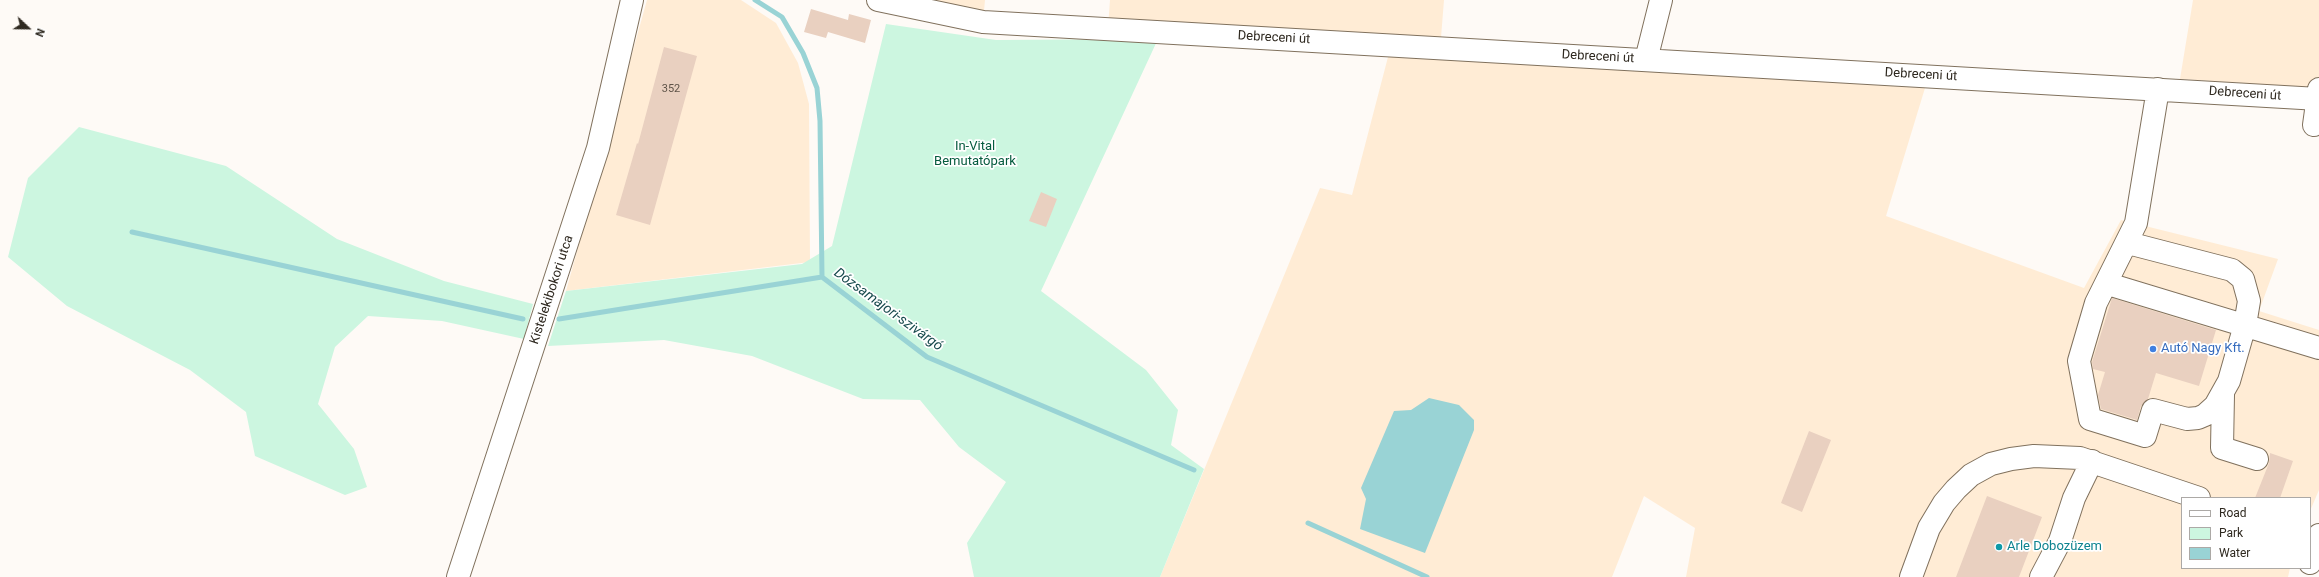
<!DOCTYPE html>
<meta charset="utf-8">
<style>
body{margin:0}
#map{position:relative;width:2319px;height:577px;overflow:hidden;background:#fefaf6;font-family:Roboto,sans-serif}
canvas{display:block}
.legend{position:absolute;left:2181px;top:497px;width:130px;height:72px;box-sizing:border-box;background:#fff;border:1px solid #aca9a6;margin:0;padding:5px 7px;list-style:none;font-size:12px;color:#2f2920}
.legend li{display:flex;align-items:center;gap:8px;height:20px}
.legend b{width:20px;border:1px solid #aca9a6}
.north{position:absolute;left:8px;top:8px;width:40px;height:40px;-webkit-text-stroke:3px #fff;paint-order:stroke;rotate:112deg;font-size:11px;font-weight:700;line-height:16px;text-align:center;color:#2f2920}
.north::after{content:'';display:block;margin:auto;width:14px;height:18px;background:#2f2920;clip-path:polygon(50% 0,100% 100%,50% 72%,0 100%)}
</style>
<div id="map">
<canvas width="2319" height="577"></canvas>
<ul class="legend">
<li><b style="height:5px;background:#fff"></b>Road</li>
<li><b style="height:11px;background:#ccf6e0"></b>Park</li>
<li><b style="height:11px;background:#99d3d5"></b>Water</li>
</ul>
<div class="north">N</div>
</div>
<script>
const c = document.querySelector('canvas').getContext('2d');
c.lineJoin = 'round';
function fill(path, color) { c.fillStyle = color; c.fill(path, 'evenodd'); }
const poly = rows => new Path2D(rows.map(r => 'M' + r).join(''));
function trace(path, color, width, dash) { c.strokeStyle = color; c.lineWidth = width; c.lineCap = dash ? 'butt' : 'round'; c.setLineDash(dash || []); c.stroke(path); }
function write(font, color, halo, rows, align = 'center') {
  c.font = font + ' Roboto,sans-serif'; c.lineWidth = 3.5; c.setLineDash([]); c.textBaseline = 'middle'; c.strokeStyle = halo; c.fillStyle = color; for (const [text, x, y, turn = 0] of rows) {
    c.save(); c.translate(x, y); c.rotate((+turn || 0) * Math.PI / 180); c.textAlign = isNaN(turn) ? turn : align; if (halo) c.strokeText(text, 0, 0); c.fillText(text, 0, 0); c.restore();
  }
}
const built = poly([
 [647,0,741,0,776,23,798,63,809,104,810,262,566,291],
 [929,0,985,0,984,11],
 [1110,0,1444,0,1440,50,1659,72,1925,88,1886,216,2084,288,2121,220,2278,259,2259,311,2319,330,2319,490,2310,511,2310,498,2182,498,2182,568,2290,568,2288,577,1686,577,1695,528,1644,496,1612,577,1160,577,1320,188,1352,195,1388,57,1158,39,1107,41],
 [2193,0,2319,0,2319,88,2180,79]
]);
const green = poly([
 [886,24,996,40,1158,39,1041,291,1146,370,1178,410,1171,445,1204,469,1160,577,974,577,967,543,1006,482,959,447,920,400,863,399,752,356,664,340,548,346,566,291,802,264,832,246],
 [79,127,226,166,337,239,444,281,533,304,524,339,442,321,368,316,335,347,318,404,354,449,367,487,345,495,255,456,246,412,190,370,67,306,8,257,28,178]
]);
const water = poly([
 [1429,398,1459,405,1474,420,1474,430,1425,553,1360,529,1366,499,1361,488,1394,411,1411,410]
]);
const stream = poly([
 [755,0,782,17,803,53,817,88,820,121,822,277,927,357,1194,470],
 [132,232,523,319],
 [559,319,822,277],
 [1308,523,1427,577]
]);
const building = poly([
 [811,9,848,20,849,14,871,20,865,43,828,32,826,38,804,32],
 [664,47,697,56,650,225,616,215,637,143,638,144],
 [1041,192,1057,199,1046,227,1029,221],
 [2112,298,2216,330,2199,386,2156,373,2148,399,2141,406,2137,420,2101,409,2098,395,2105,372,2093,369,2092,362],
 [1809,431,1831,440,1802,512,1781,503],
 [2270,453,2293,461,2280,498,2255,498,2269,463],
 [1987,496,2042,517,2019,577,1956,577]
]);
const minor = poly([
 [878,0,983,22,2319,99],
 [1646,60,1661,0],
 [2314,125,2319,89],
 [2128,243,2232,270,2243,279,2249,301,2245,325,2229,381,2215,406,2205,415,2198,418,2187,419,2153,410,2145,436,2090,419,2079,361,2096,303,2136,223,2158,89],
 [2108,284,2319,348],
 [2223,395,2222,448,2257,459],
 [2310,563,2319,535],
 [458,577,598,148,632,0],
 [1911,577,1929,528,1944,503,1956,489,1971,475,1991,464,2011,459,2034,456,2080,458,2199,498],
 [2041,577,2060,541,2074,498,2092,461]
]);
const markers = [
 [2153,349,4,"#3f7fe0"],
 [1999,547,4,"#0f9aa8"]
];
const numberNames = [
 ["352",671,89]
];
const streetNames = [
 ["Debreceni út",1274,38,3],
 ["Debreceni út",1598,57,3],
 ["Debreceni út",1921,75,3],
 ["Debreceni út",2245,94,4],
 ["Kistelekibokori utca",552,290,-72]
];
const parkNames = [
 ["In-Vital",975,147],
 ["Bemutatópark",975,162]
];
const shopNames = [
 ["Autó Nagy Kft.",2161,349]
];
const cultureNames = [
 ["Arle Dobozüzem",2007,547]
];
const waterNames = [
 ["Dózsamajori-szivárgó",888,310,36]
];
fill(built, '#ffecd5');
fill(green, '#ccf6e0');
fill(water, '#99d3d5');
trace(stream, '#99d3d5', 5);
fill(building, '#e9d0c0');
trace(minor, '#80715d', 24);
trace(minor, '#fff', 22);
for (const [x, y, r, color] of markers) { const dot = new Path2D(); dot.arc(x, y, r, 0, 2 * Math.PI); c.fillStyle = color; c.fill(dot); trace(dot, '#fff', 1.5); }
write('11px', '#5e5348', null, numberNames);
write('13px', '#2f2920', '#fff', streetNames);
write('13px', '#055b3e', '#fff', parkNames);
write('13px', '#366cbe', '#fff', shopNames, 'left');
write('13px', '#0d838f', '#fff', cultureNames, 'left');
write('italic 14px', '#16494c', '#fff', waterNames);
</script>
